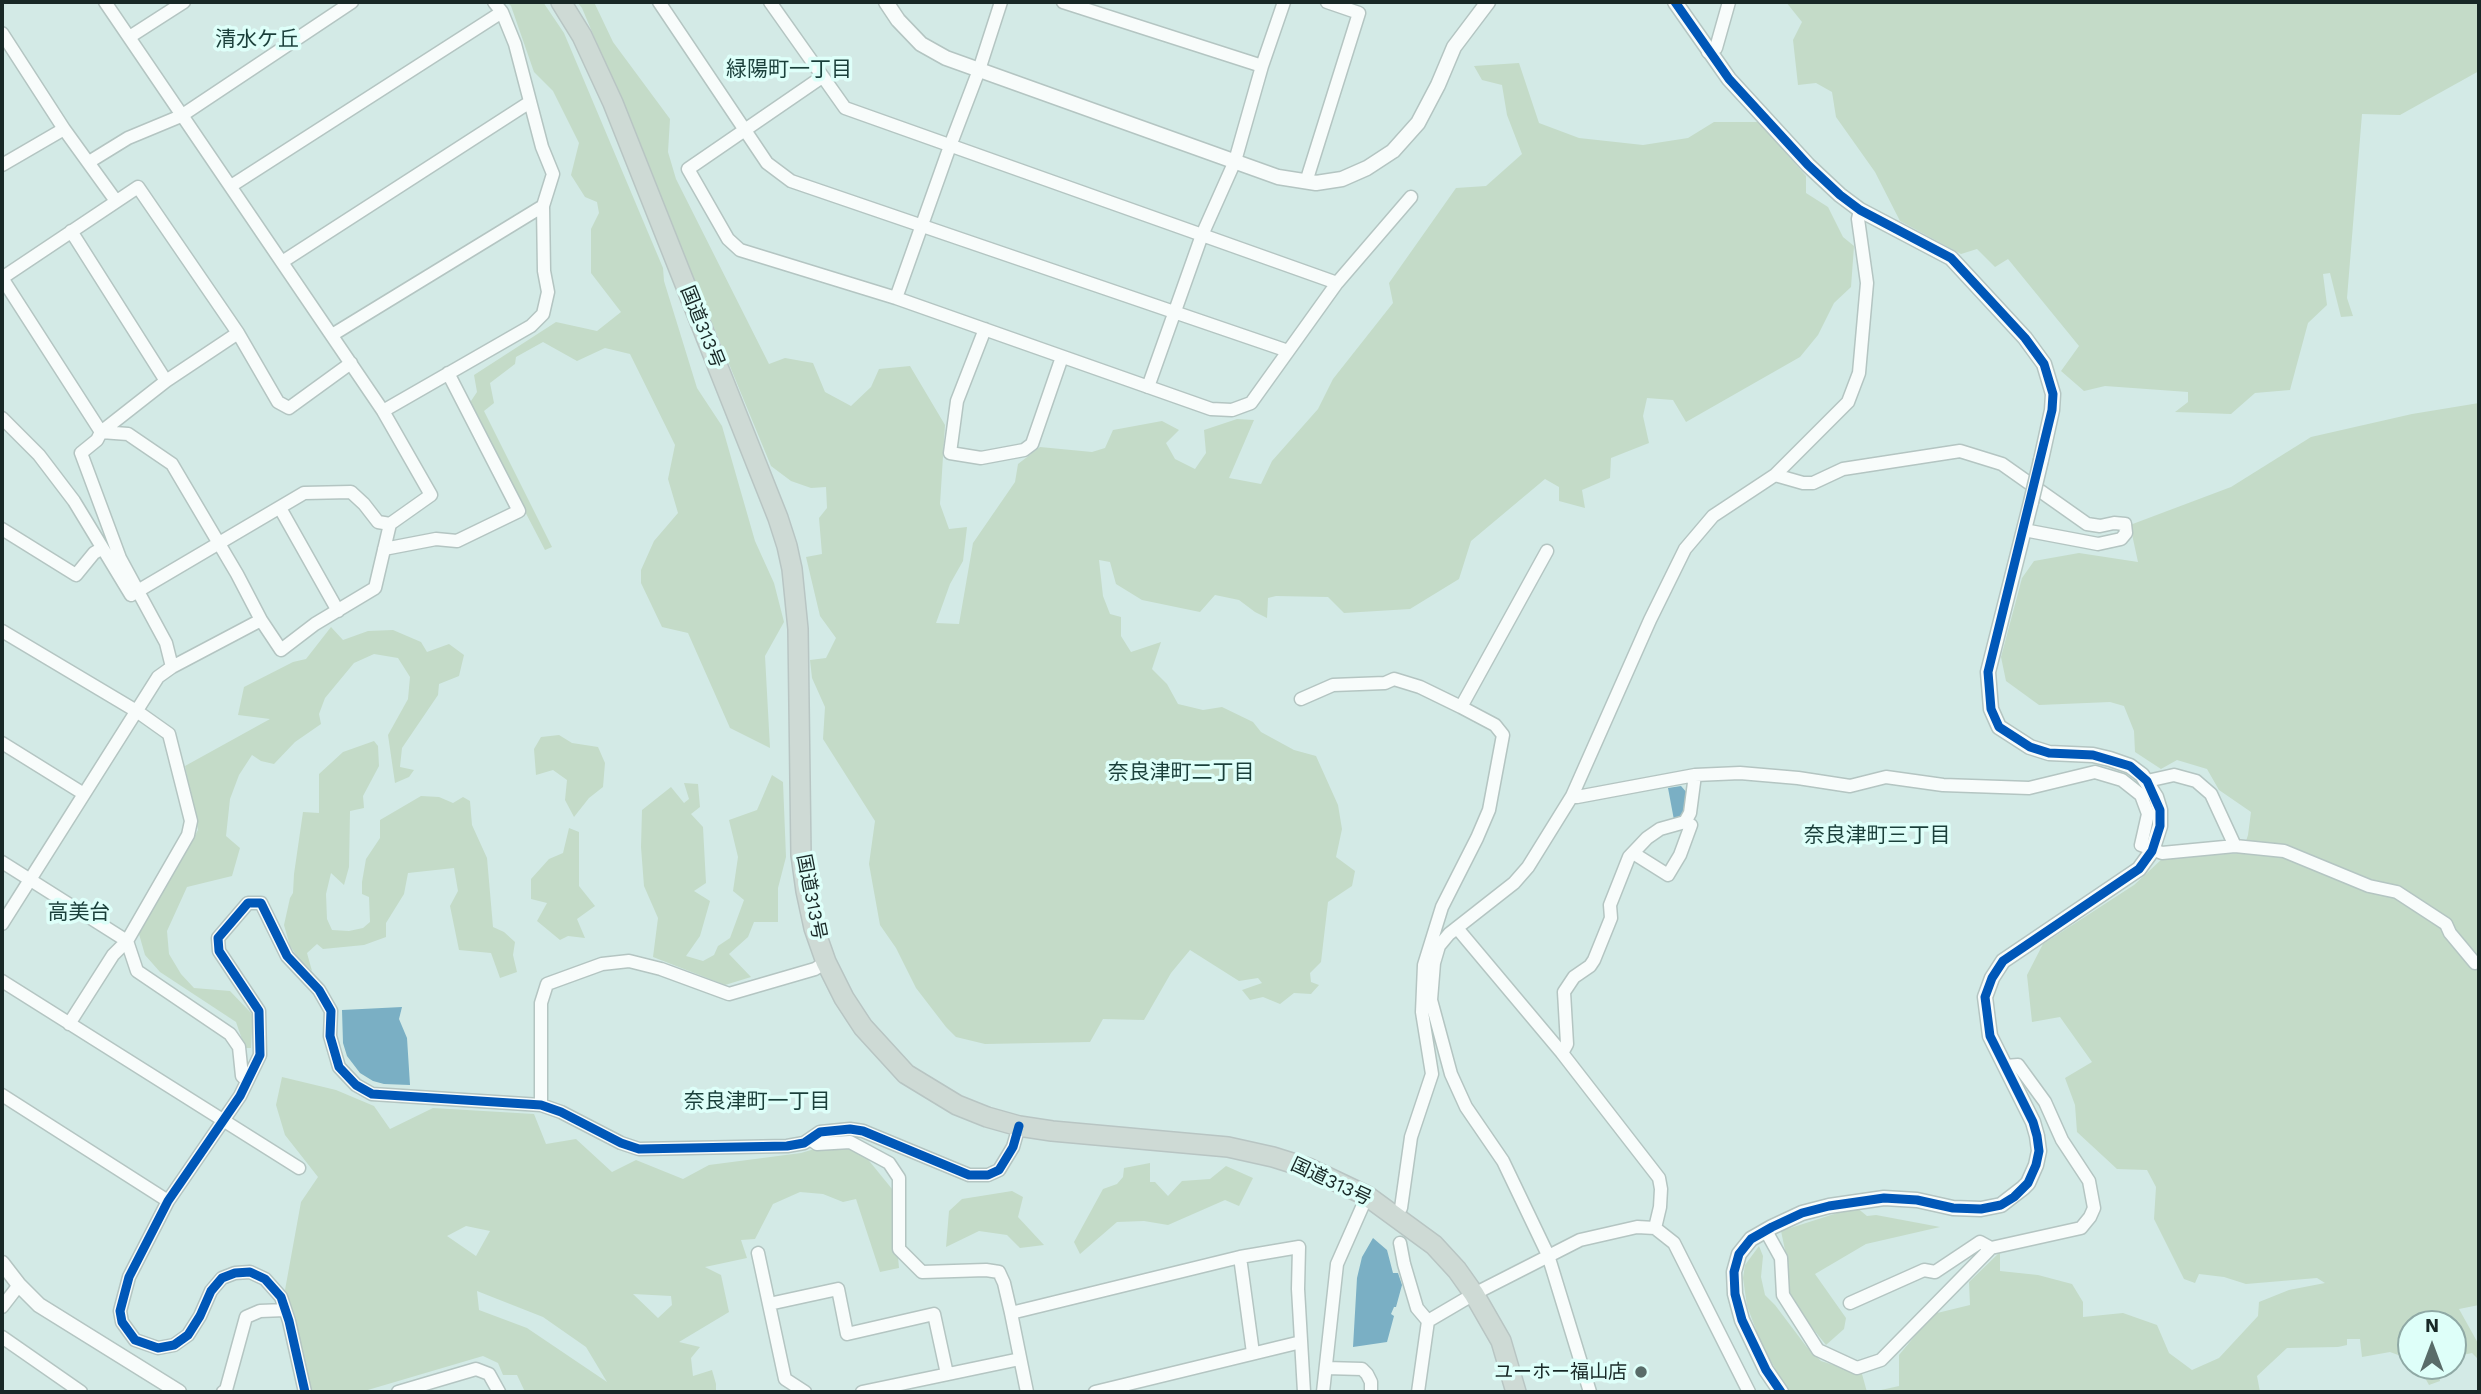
<!DOCTYPE html>
<meta charset="utf-8">
<style>
body{margin:0}
#map{position:relative;width:2481px;height:1394px;overflow:hidden;background:#d3eae6;font-family:"Work Sans",sans-serif}
canvas{display:block}
.frame{position:absolute;inset:0;border:4px solid #182826;pointer-events:none}
.north{position:absolute;left:2397px;top:1310px;width:70px;height:70px;box-sizing:border-box;background:#defff9;border:2px solid #8fa9a5;border-radius:50%;rotate:0deg;font-size:19px;font-weight:700;line-height:28px;text-align:center;color:#182826}
.north::after{content:'';display:block;margin:auto;width:24px;height:32px;background:#596c69;clip-path:polygon(50% 0,100% 100%,50% 72%,0 100%)}
</style>
<div id="map">
<canvas width="2481" height="1394"></canvas>
<div class="frame"></div>
<div class="north">N</div>
</div>
<script>
const c = document.querySelector('canvas').getContext('2d');
c.lineJoin = 'round';
function fill(path, color) { c.fillStyle = color; c.fill(path, 'evenodd'); }
const poly = rows => new Path2D(rows.map(r => 'M' + r).join(''));
function trace(path, color, width, dash) { c.strokeStyle = color; c.lineWidth = width; c.lineCap = dash ? 'butt' : 'round'; c.setLineDash(dash || []); c.stroke(path); }
function write(font, color, halo, rows, align = 'center') {
  c.font = font + ' "Work Sans","Noto Sans JP",sans-serif'; c.lineWidth = 7; c.setLineDash([]); c.textBaseline = 'middle'; c.strokeStyle = halo; c.fillStyle = color; for (const [text, x, y, turn = 0] of rows) {
    c.save(); c.translate(x, y); c.rotate((+turn || 0) * Math.PI / 180); c.textAlign = isNaN(turn) ? turn : align; if (halo) c.strokeText(text, 0, 0); c.fillText(text, 0, 0); c.restore();
  }
}
const green = poly([
 [507,2,543,2,564,33,663,268,664,281,697,388,722,426,755,541,774,583,784,622,765,656,770,748,730,728,688,633,662,627,641,583,641,570,654,541,678,513,668,479,675,445,630,354,605,348,577,361,543,342,516,357,515,364,490,383,494,403,484,411,552,547,545,550,469,404,477,392,474,375,556,322,597,331,621,312,591,273,591,229,599,213,597,202,585,197,571,175,579,143,553,91,534,72,511,6],
 [577,2,594,2,613,42,670,119,668,152,676,179,769,364,785,358,813,363,825,392,851,406,871,387,879,369,910,366,945,425,940,504,949,529,967,527,963,561,950,584,936,623,959,624,973,543,1015,482,1018,464,1040,447,1092,452,1105,448,1113,430,1162,421,1179,430,1166,443,1175,459,1195,469,1206,453,1204,430,1237,419,1254,420,1229,478,1261,484,1272,461,1318,409,1333,379,1393,303,1389,283,1456,188,1486,186,1522,154,1507,115,1502,85,1482,80,1474,66,1519,63,1539,123,1579,138,1643,145,1688,138,1714,122,1759,122,1806,176,1806,193,1828,207,1843,237,1854,246,1851,287,1834,303,1818,335,1800,357,1686,422,1673,400,1647,398,1643,416,1649,443,1611,458,1610,478,1582,490,1585,508,1559,501,1559,487,1545,479,1471,541,1459,579,1410,609,1344,613,1328,597,1276,596,1268,598,1267,618,1255,612,1239,600,1215,595,1200,612,1142,600,1116,584,1110,562,1099,560,1103,596,1110,614,1121,617,1121,636,1131,652,1161,642,1152,669,1167,684,1178,704,1203,710,1222,707,1253,722,1261,732,1294,750,1316,756,1338,805,1342,829,1336,857,1355,871,1352,886,1328,902,1321,962,1310,973,1311,982,1319,985,1311,994,1294,993,1280,1004,1263,997,1250,1000,1242,990,1262,983,1258,978,1239,981,1190,950,1171,973,1144,1020,1103,1019,1090,1042,985,1044,956,1037,946,1027,916,988,896,948,880,925,869,864,875,821,823,739,825,707,812,678,810,660,826,658,836,638,820,616,806,557,822,554,819,518,827,508,826,487,811,488,791,481,771,466,608,70,582,8],
 [1786,2,2479,2,2479,71,2400,115,2362,114,2347,298,2353,316,2341,317,2330,273,2323,274,2327,305,2308,323,2290,390,2255,393,2231,414,2175,412,2188,402,2188,392,2105,386,2084,391,2061,371,2079,346,2008,259,1995,267,1977,249,1961,254,1900,221,1875,172,1836,117,1832,92,1816,83,1798,85,1793,40,1802,22],
 [2479,403,2479,1305,2459,1309,2479,1345,2479,1360,2472,1353,2453,1357,2453,1324,2411,1324,2411,1363,2409,1359,2390,1352,2362,1357,2360,1339,2347,1339,2347,1345,2338,1347,2287,1348,2257,1376,2260,1392,1872,1392,1899,1386,1899,1355,1933,1314,1970,1305,1969,1282,2000,1252,2000,1271,2038,1275,2072,1284,2083,1302,2083,1317,2123,1313,2157,1325,2169,1353,2192,1370,2219,1358,2258,1316,2259,1302,2289,1290,2325,1283,2317,1278,2246,1284,2224,1277,2199,1274,2195,1283,2184,1279,2154,1219,2156,1187,2147,1170,2117,1169,2077,1132,2075,1105,2065,1078,2092,1062,2060,1017,2032,1022,2027,975,2043,944,2134,885,2163,858,2242,853,2248,835,2251,812,2219,790,2207,769,2177,760,2161,769,2135,752,2134,731,2124,706,2110,702,2039,705,2006,681,2001,657,2022,578,2034,561,2079,553,2138,562,2130,525,2231,487,2311,437,2412,414],
 [331,627,343,640,368,631,393,630,421,642,427,652,449,644,464,655,459,676,439,684,438,695,402,748,400,767,414,770,409,777,395,783,388,735,408,699,410,677,398,658,374,654,354,663,325,698,319,714,321,724,295,742,274,764,261,761,252,755,239,775,230,799,226,836,240,848,232,876,187,887,167,931,169,954,181,974,194,988,230,991,253,1015,251,1048,245,1048,236,1022,160,972,145,955,139,934,198,830,185,766,270,719,238,715,244,687,293,662,306,659],
 [559,735,572,743,598,747,605,763,603,787,589,798,574,817,565,800,567,780,553,770,536,775,534,749,541,737],
 [374,741,378,746,379,766,363,796,364,808,350,811,349,867,344,885,331,873,326,894,327,919,332,930,349,931,363,928,370,922,369,897,362,894,362,882,366,859,380,838,380,820,421,796,439,797,453,803,463,797,470,801,472,825,487,858,493,927,504,932,515,942,513,955,517,972,500,978,491,953,459,950,450,906,458,891,454,868,408,873,404,894,386,923,386,937,364,945,323,949,317,944,307,953,312,971,298,958,290,946,284,925,290,898,293,893,294,874,303,812,319,813,319,774,343,752],
 [772,775,783,782,786,857,778,888,778,922,754,922,748,937,729,954,751,977,725,985,653,957,658,918,644,886,641,847,642,810,671,787,684,803,689,799,684,783,698,784,700,807,691,814,703,827,706,883,694,891,710,901,700,936,686,956,703,961,714,955,718,946,730,938,744,900,733,891,738,857,729,820,757,810],
 [569,828,579,832,579,886,595,906,577,919,585,938,568,936,560,940,537,921,547,903,531,899,531,879,549,859,563,853],
 [282,1077,336,1090,374,1106,390,1129,433,1108,534,1114,546,1144,576,1139,612,1172,636,1160,683,1179,709,1165,801,1153,821,1147,851,1149,866,1157,892,1189,899,1268,880,1272,856,1199,843,1202,823,1194,800,1192,773,1204,755,1239,741,1240,747,1258,705,1267,721,1275,729,1312,679,1342,700,1347,691,1358,693,1376,712,1370,716,1384,716,1392,525,1392,517,1375,503,1375,498,1363,483,1356,361,1392,311,1392,285,1290,301,1202,318,1177,285,1135,276,1105],
 [466,1226,490,1231,476,1256,447,1236],
 [477,1291,543,1317,586,1347,607,1382,527,1328,479,1310],
 [633,1294,671,1296,672,1305,658,1318],
 [1150,1163,1150,1182,1155,1182,1168,1196,1182,1181,1210,1179,1226,1166,1253,1178,1239,1206,1225,1200,1168,1225,1144,1221,1117,1222,1080,1254,1074,1242,1103,1189,1117,1184,1123,1177,1124,1168],
 [1012,1191,1023,1197,1018,1217,1044,1245,1020,1248,1007,1235,979,1231,946,1247,949,1211,962,1199],
 [1856,1207,1867,1216,1876,1215,1940,1227,1866,1244,1815,1274,1846,1318,1844,1329,1826,1345,1785,1294,1785,1250,1781,1231],
 [1759,1246,1763,1256,1761,1277,1765,1295,1775,1305,1806,1346,1821,1361,1862,1374,1867,1392,1788,1392,1761,1343,1747,1306,1743,1278,1745,1265],
 [2412,1366,2437,1366,2440,1381,2429,1385,2424,1376,2414,1372]
]);
const water = poly([
 [1681,786,1688,794,1683,818,1674,820,1668,788],
 [402,1007,399,1019,407,1038,410,1085,384,1084,373,1081,360,1073,347,1056,343,1043,342,1010],
 [1373,1238,1387,1250,1393,1273,1398,1273,1402,1285,1396,1307,1394,1307,1391,1314,1394,1316,1387,1342,1353,1347,1357,1278,1362,1257]
]);
const minor = poly([
 [659,2,767,163,791,181,1288,351],
 [770,2,845,108,1337,283],
 [1063,2,1262,66],
 [2,33,64,129,116,201],
 [131,36,184,2],
 [1708,52,1716,48,1729,2],
 [822,77,688,169,728,239,740,250,896,298,1211,409,1232,410,1251,403,1337,283,1411,197],
 [89,162,128,138,181,116,352,2],
 [2,165,64,129],
 [1306,182,1359,13,1327,2],
 [231,186,502,12],
 [71,231,166,381],
 [282,262,530,102],
 [2,278,101,432,128,434,172,464,237,574,261,620,281,650,315,624,375,588,390,524,431,495,383,411,105,2],
 [2,278,138,187,238,333],
 [896,298,950,146,979,70,1001,2],
 [985,329,957,401,950,453,981,458,1024,450,1032,444,1062,357],
 [332,335,543,206],
 [1148,387,1202,235,1235,161,1262,66,1284,2],
 [383,411,531,326,543,314,548,292,544,271,543,206,553,174,542,147,515,44,502,12,494,2],
 [2,418,39,455,74,501,131,595,304,493,351,492,364,504,378,522,390,524],
 [1775,475,1803,483,1813,483,1843,469,1960,451,2002,464,2087,524,2100,526,2114,523,2125,524,2126,533,2121,539,2098,544,2024,530],
 [280,508,338,611],
 [2,529,76,575,94,553,101,549],
 [384,549,436,539,457,541,519,511,448,373],
 [2,631,138,712,169,734,191,821,188,835,127,941,113,955,69,1024],
 [172,667,261,620],
 [1301,699,1333,685,1385,683,1394,679,1420,687,1461,707,1495,725,1503,735,1489,810,1477,838,1442,907,1424,965,1422,1012,1432,1074,1411,1137,1401,1208],
 [1461,707,1547,551],
 [2,743,84,794],
 [2147,781,2174,775,2196,781,2211,794,2235,846],
 [1572,796,1577,797,1695,775,1740,773,1798,778,1850,786,1886,777,1943,785,2029,788,2095,772,2122,780,2141,795,2148,814,2141,845,2162,853,2235,846,2284,851,2369,886,2397,892,2446,924,2450,933,2475,963,2479,962],
 [1633,853,1668,875,1680,855,1691,825,1685,822],
 [2,862,127,941,137,971,230,1034,239,1047,242,1076,247,1081],
 [2,924,158,677,172,667,166,643,120,558,81,453,97,440,101,432,166,381,238,333,278,402,289,408,351,363],
 [1457,928,1562,1053,1659,1178,1661,1189,1660,1207,1655,1228],
 [2,981,299,1168],
 [1562,1053,1567,1044,1564,992,1574,977,1590,966,1594,960,1611,918,1610,905,1629,857,1647,838,1660,829,1685,822,1690,813,1695,775],
 [2,1095,168,1201],
 [541,1105,541,1003,547,984,602,964,629,961,661,969,729,994,815,969,826,962],
 [810,1139,817,1144,850,1142,889,1163,899,1178,899,1249,922,1272,986,1270,999,1272,1004,1283,1011,1313,1027,1392],
 [1766,1231,1781,1258,1783,1295,1818,1350,1857,1368,1881,1360,1991,1248,2081,1228,2090,1217,2094,1208,2089,1181,2062,1140,2045,1102,2018,1065,2005,1066],
 [1400,1243,1404,1264,1417,1308,1428,1321],
 [758,1253,785,1379,805,1392],
 [1240,1257,1253,1353],
 [1850,1303,1924,1270,1935,1272,1980,1242,1991,1248],
 [769,1304,838,1289,847,1334,934,1314,947,1374],
 [2,1307,19,1285],
 [1011,1313,1240,1257,1299,1247,1298,1289,1304,1392],
 [2,1337,81,1392],
 [1326,1368,1362,1369,1367,1374,1371,1382,1371,1392],
 [223,1392,226,1390,246,1317,260,1311,285,1310],
 [305,1392,289,1321,281,1297,265,1279,250,1272,235,1273,222,1278,211,1291,200,1316,188,1335,174,1345,158,1348,135,1340,122,1322,120,1311,129,1277,168,1201,240,1096,260,1055,259,1011,219,951,218,938,248,903,261,903,287,956,319,990,331,1011,330,1036,339,1067,356,1085,372,1094,541,1105,561,1112,621,1143,639,1149,787,1146,804,1143,820,1132,850,1129,863,1131,969,1175,988,1175,999,1170,1013,1147,1019,1126],
 [398,1392,476,1369,489,1374,499,1392],
 [862,1392,1020,1359],
 [1095,1392,1301,1342],
 [1323,1392,1337,1264,1367,1196],
 [1418,1392,1428,1321,1474,1294,1580,1240,1637,1227,1655,1228,1674,1243,1749,1392],
 [1590,1392,1548,1255,1503,1161,1466,1107,1451,1074,1431,1000,1434,963,1439,946,1449,934,1514,883,1528,867,1572,796,1650,620,1685,549,1713,516,1775,475,1848,402,1859,373,1867,283,1858,219,1860,210]
]);
const tertiary = poly([
 [886,2,898,20,921,44,946,58,1278,177,1316,183,1342,179,1367,168,1393,151,1418,123,1438,85,1454,47,1488,2],
 [1675,2,1729,79,1808,165,1840,195,1860,210,1951,258,2025,338,2044,364,2053,394,2052,410,2041,460],
 [2,1263,19,1285,39,1305,179,1392],
 [1781,1392,1766,1370,1742,1320,1735,1294,1734,1272,1739,1254,1751,1239,1772,1227,1802,1213,1829,1206,1884,1198,1917,1200,1953,1208,1981,1209,2001,1205,2023,1188,2028,1183,2036,1165,2039,1151,2037,1136,2033,1122,1990,1036,1985,997,1992,978,2003,961,2139,869,2152,851,2160,826,2160,810,2156,797,2142,775,2130,766,2110,759,2093,755,2049,753,2030,747,1999,727,1991,709,1988,672,2031,502]
]);
const trunk = poly([
 [561,2,582,36,613,103,778,518,787,546,792,569,798,629,801,855,806,891,814,928,826,962,844,998,863,1027,906,1074,957,1105,987,1117,1019,1126,1052,1131,1228,1147,1273,1157,1308,1168,1367,1196,1434,1245,1457,1270,1474,1294,1501,1341,1516,1392]
]);
const tertiaryBridge = poly([
 [2031,502,2041,460]
]);
const cycleway = poly([
 [1675,2,1729,79,1808,165,1840,195,1860,210,1951,258,2025,338,2044,364,2053,394,2052,410,1988,672,1991,709,1999,727,2030,747,2049,753,2093,755,2130,766,2147,781,2160,810,2160,826,2152,851,2139,869,2003,961,1992,978,1985,997,1990,1036,2033,1122,2037,1136,2039,1151,2036,1165,2028,1183,2014,1197,2001,1205,1981,1209,1953,1208,1917,1200,1884,1198,1829,1206,1802,1213,1772,1227,1751,1239,1739,1254,1734,1272,1735,1294,1742,1320,1766,1370,1781,1392],
 [305,1392,289,1321,281,1297,265,1279,250,1272,235,1273,222,1278,211,1291,200,1316,188,1335,174,1345,158,1348,135,1340,122,1322,120,1311,129,1277,168,1201,240,1096,260,1055,259,1011,219,951,218,938,248,903,261,903,287,956,319,990,331,1011,330,1036,339,1067,356,1085,372,1094,541,1105,561,1112,621,1143,639,1149,787,1146,804,1143,820,1132,850,1129,863,1131,969,1175,988,1175,999,1170,1013,1147,1019,1126]
]);
const markers = [
 [1641,1372,7,"#596c69"]
];
const streetNames = [
 ["国道313号",702,327,68],
 ["国道313号",811,897,79],
 ["国道313号",1331,1182,25]
];
const poiNames = [
 ["ユーホー福山店",1627,1372]
];
const neighbourhoodNames = [
 ["清水ケ丘",257,40],
 ["緑陽町一丁目",789,70],
 ["奈良津町二丁目",1181,773],
 ["奈良津町三丁目",1877,836],
 ["高美台",79,913],
 ["奈良津町一丁目",757,1102]
];
fill(green, '#c4dbc8');
fill(water, '#7aafc4');
trace(minor, '#b4c5c2', 15);
trace(tertiary, '#b4c5c2', 17);
trace(trunk, '#b8c5c3', 22);
trace(minor, '#f8fcfb', 12);
trace(tertiary, '#f8fcfb', 14);
trace(trunk, '#cedad5', 19);
trace(tertiaryBridge, '#b4c5c2', 17, []);
trace(tertiaryBridge, '#f8fcfb', 14);
trace(cycleway, '#0057b8', 9);
for (const [x, y, r, color] of markers) { const dot = new Path2D(); dot.arc(x, y, r, 0, 2 * Math.PI); c.fillStyle = color; c.fill(dot); trace(dot, '#defff9', 2.5); }
write('19px', '#182826', '#defff9', streetNames);
write('19px', '#182826', '#defff9', poiNames, 'right');
write('21px', '#1a3f3a', '#defff9', neighbourhoodNames);
</script>
